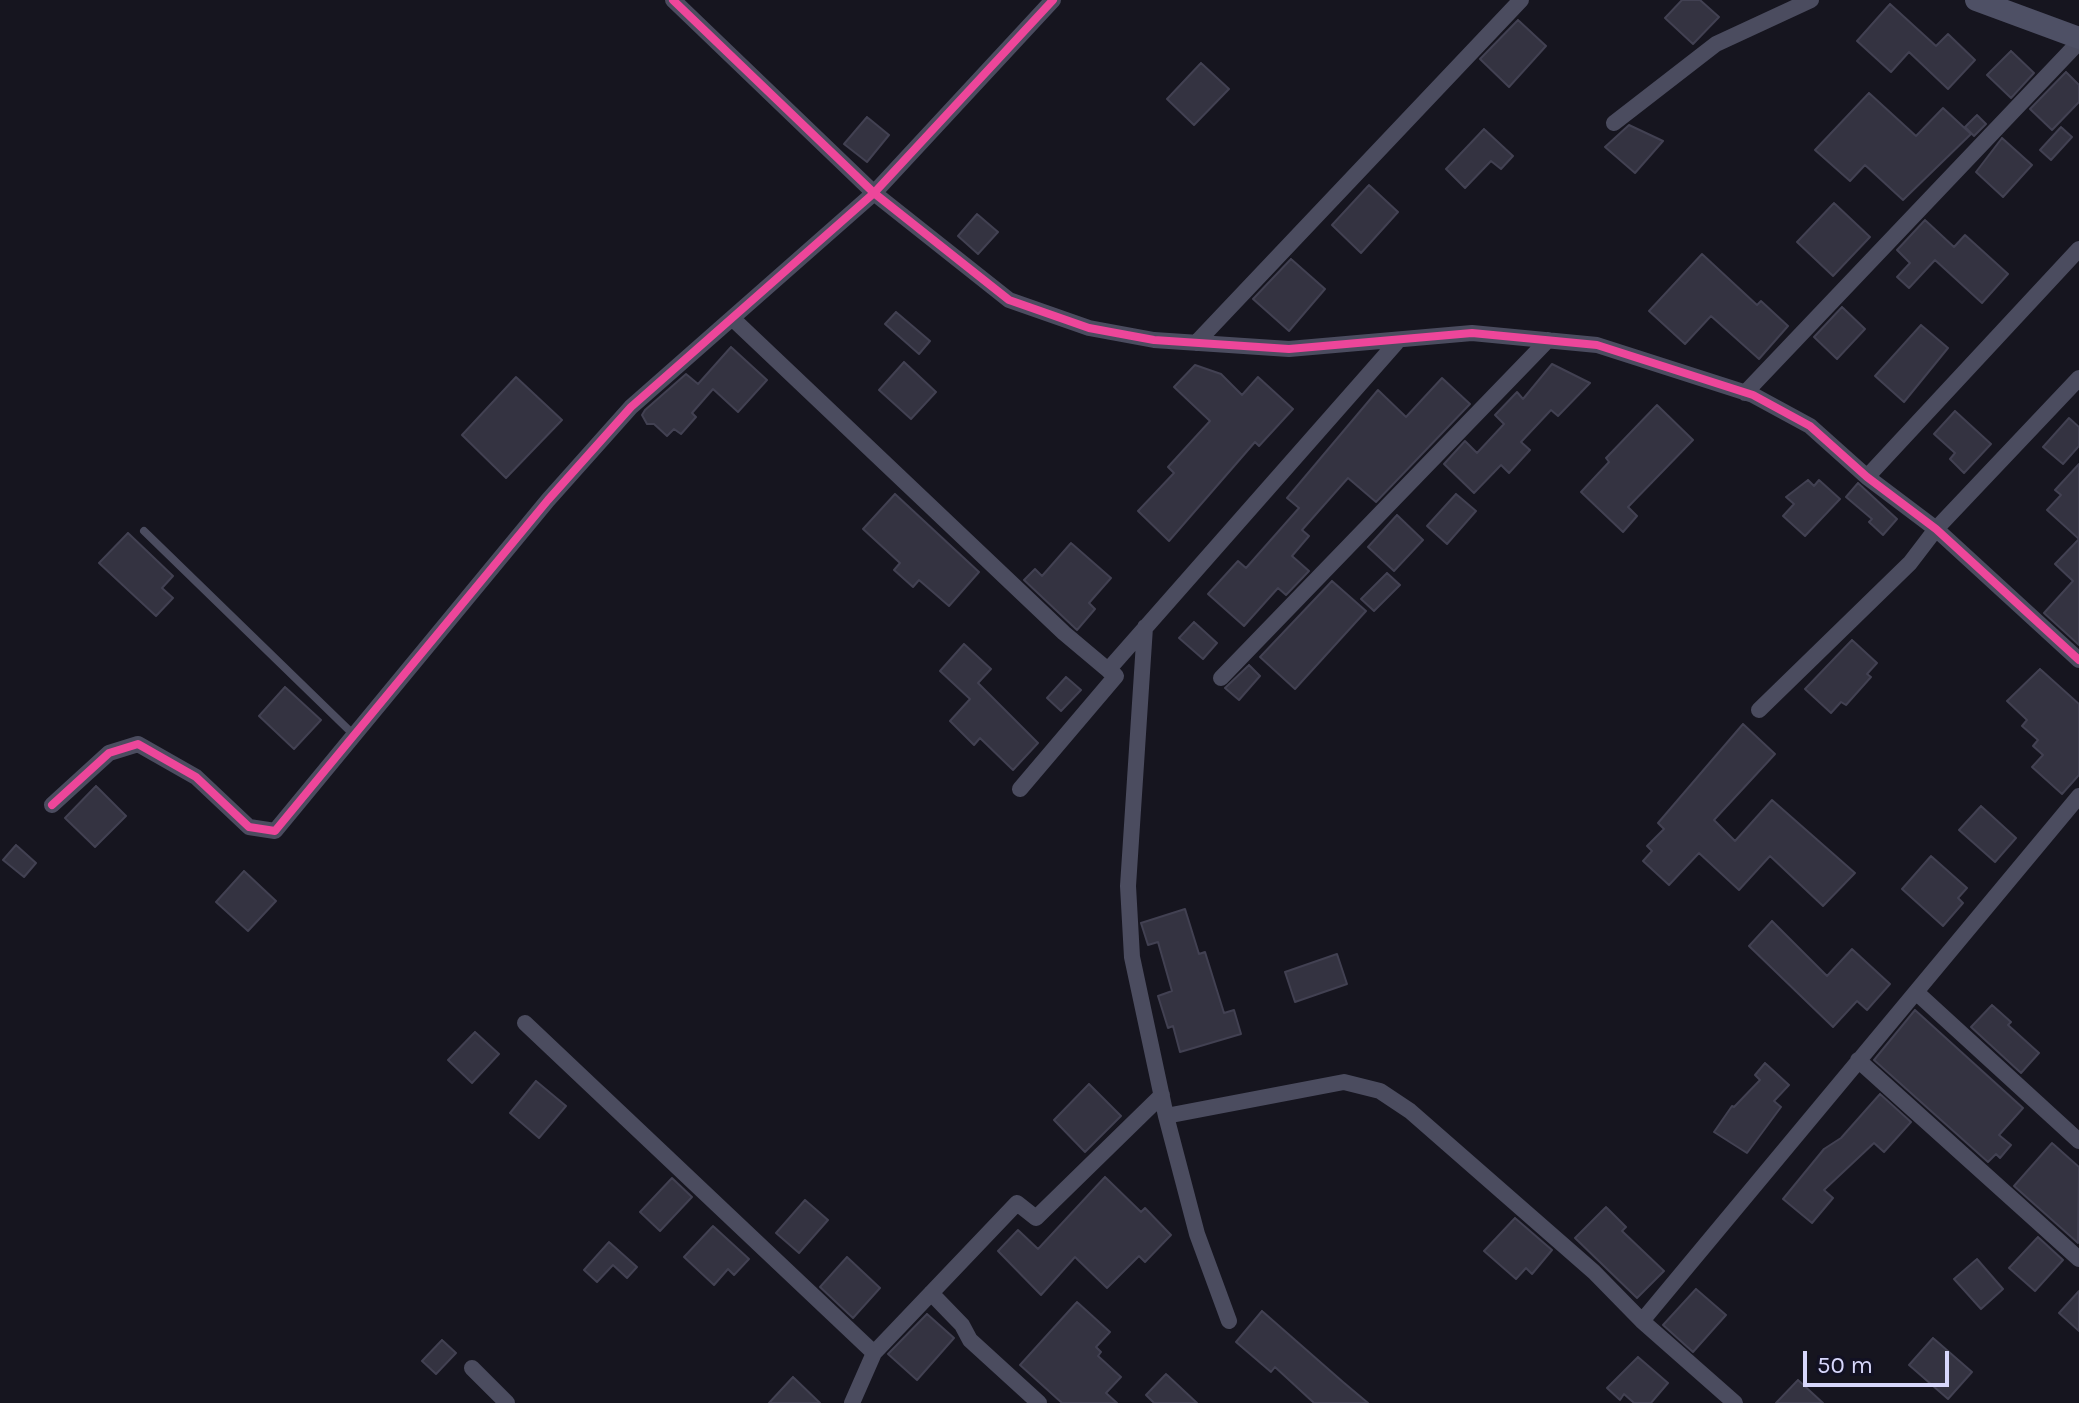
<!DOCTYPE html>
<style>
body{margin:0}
#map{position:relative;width:2079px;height:1403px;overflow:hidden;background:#16151f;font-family:Karla,sans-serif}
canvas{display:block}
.scale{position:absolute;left:1803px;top:1351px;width:146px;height:36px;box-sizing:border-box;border:4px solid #d7d7fb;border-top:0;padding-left:10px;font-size:24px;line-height:28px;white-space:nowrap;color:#d7d7fb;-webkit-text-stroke:6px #121123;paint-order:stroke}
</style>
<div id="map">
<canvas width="2079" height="1403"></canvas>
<div class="scale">50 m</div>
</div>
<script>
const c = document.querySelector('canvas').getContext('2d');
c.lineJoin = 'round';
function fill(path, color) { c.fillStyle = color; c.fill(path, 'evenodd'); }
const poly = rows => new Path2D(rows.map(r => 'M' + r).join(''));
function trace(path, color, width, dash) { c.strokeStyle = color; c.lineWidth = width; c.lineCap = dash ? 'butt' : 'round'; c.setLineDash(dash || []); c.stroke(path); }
const building = poly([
 [1682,0,1700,0,1719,17,1693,44,1665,18,1682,0],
 [1890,4,1936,46,1948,34,1975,60,1948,89,1909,52,1891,72,1857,41,1890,4],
 [1518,20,1546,46,1509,87,1480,59,1518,20],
 [2011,51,2034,73,2011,98,1987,75,2011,51],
 [1201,63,1229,89,1194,125,1167,99,1201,63],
 [2066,72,2079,85,2079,102,2052,130,2030,109,2066,72],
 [1869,93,1916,136,1943,108,1971,134,1903,200,1865,165,1850,181,1815,150,1869,93],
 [1977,115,1986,124,1974,136,1965,127,1977,115],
 [867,117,889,135,867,162,844,144,867,117],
 [1629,125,1663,141,1635,173,1605,147,1629,125],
 [2061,127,2072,137,2051,160,2040,150,2061,127],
 [1484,129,1513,156,1501,169,1491,161,1465,188,1446,169,1484,129],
 [2002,138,2032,165,2003,197,1976,172,2002,138],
 [1369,185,1398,212,1361,253,1332,225,1369,185],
 [1834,203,1870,237,1833,276,1797,242,1834,203],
 [977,214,998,232,978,254,958,236,977,214],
 [1925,220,1954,247,1965,235,2008,274,1982,303,1935,260,1909,288,1897,277,1910,263,1897,250,1925,220],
 [1702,254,1757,305,1761,301,1788,326,1759,359,1711,316,1685,344,1649,311,1702,254],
 [1291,259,1325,289,1289,331,1253,299,1291,259],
 [1842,307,1865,329,1837,359,1814,337,1842,307],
 [896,312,930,341,919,354,885,324,896,312],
 [1921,325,1948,348,1904,402,1875,376,1921,325],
 [731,347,767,380,738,412,713,389,692,413,696,417,681,434,674,429,667,436,654,424,647,424,642,415,645,410,686,374,698,384,731,347],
 [904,362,936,392,911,419,879,390,904,362],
 [1552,364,1590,383,1558,416,1551,410,1521,442,1530,450,1509,473,1501,465,1474,493,1444,464,1465,441,1477,453,1504,424,1495,415,1517,392,1523,399,1552,364],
 [1195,365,1221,374,1242,395,1258,377,1293,409,1259,446,1255,442,1169,541,1138,511,1174,473,1168,467,1210,421,1174,387,1195,365],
 [516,377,562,420,506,478,462,435,516,377],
 [1442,378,1470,404,1376,502,1348,478,1302,530,1309,536,1292,556,1309,571,1286,595,1278,588,1244,626,1208,594,1238,561,1246,568,1299,508,1287,498,1378,390,1406,417,1442,378],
 [1657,405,1693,440,1628,507,1637,516,1623,532,1581,492,1609,462,1606,458,1657,405],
 [1955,411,1991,444,1964,473,1950,459,1955,453,1934,434,1955,411],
 [2069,418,2079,427,2079,446,2063,464,2043,447,2069,418],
 [2079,464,2079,645,2044,613,2073,581,2055,564,2079,539,2047,510,2061,495,2055,490,2079,464],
 [1808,480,1814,486,1819,480,1840,499,1805,536,1783,516,1794,504,1786,497,1808,480],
 [1858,483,1897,519,1883,535,1869,522,1872,519,1846,497,1858,483],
 [895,494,979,572,949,606,919,580,913,587,894,570,900,563,863,529,895,494],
 [1456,494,1476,511,1447,544,1427,526,1456,494],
 [1397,515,1423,540,1394,571,1368,547,1397,515],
 [128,533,173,576,162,588,173,598,156,616,99,563,128,533],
 [1071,543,1111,578,1089,603,1095,609,1077,630,1024,580,1035,569,1042,576,1071,543],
 [1387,573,1400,585,1374,611,1361,599,1387,573],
 [1332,581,1366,611,1295,689,1260,657,1332,581],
 [1194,622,1217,643,1203,659,1179,638,1194,622],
 [1852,640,1877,663,1867,674,1871,677,1846,705,1841,702,1831,713,1805,689,1852,640],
 [964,644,991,669,978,683,1038,743,1013,770,980,738,974,745,950,721,970,699,940,671,964,644],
 [1249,665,1260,676,1239,700,1225,688,1249,665],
 [2040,669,2079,704,2079,775,2062,794,2032,767,2043,755,2033,746,2038,740,2022,726,2027,720,2007,701,2040,669],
 [1066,677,1081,690,1061,711,1047,698,1066,677],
 [285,687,321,720,294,749,259,716,285,687],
 [1743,724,1775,754,1714,820,1735,841,1772,800,1855,873,1823,906,1770,856,1739,890,1699,853,1669,885,1643,861,1652,851,1647,846,1664,829,1658,823,1743,724],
 [96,786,126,816,95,847,65,818,96,786],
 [1981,806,2016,838,1995,862,1959,830,1981,806],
 [16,845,36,863,24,877,3,860,16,845],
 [1931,856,1967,888,1958,898,1963,903,1943,926,1902,889,1931,856],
 [244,871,276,901,248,931,216,902,244,871],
 [1185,909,1199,954,1205,952,1224,1013,1234,1010,1241,1034,1180,1052,1173,1026,1168,1028,1158,996,1172,991,1158,942,1148,945,1141,923,1185,909],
 [1772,921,1827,976,1852,949,1890,984,1867,1010,1857,1001,1833,1027,1749,946,1772,921],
 [1337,954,1347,984,1295,1002,1285,972,1337,954],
 [1992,1005,2011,1022,2008,1025,2039,1053,2021,1073,1971,1027,1992,1005],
 [1915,1010,2023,1108,1999,1135,2011,1145,2000,1158,1996,1154,1988,1162,1874,1060,1915,1010],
 [475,1032,499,1054,472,1083,448,1060,475,1032],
 [1765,1063,1789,1085,1774,1101,1781,1107,1747,1153,1714,1132,1732,1106,1734,1107,1760,1080,1755,1075,1765,1063],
 [536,1081,566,1106,539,1138,510,1113,536,1081],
 [1089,1084,1121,1116,1085,1152,1054,1120,1089,1084],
 [1880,1094,1911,1122,1884,1152,1874,1143,1824,1190,1833,1198,1812,1223,1783,1199,1824,1149,1841,1138,1880,1094],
 [2052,1143,2079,1167,2078,1243,2014,1186,2052,1143],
 [1105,1177,1141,1212,1145,1208,1171,1235,1145,1262,1139,1256,1107,1288,1075,1257,1041,1295,998,1251,1018,1230,1038,1249,1105,1177],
 [672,1178,692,1197,660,1231,640,1212,672,1178],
 [805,1200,828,1220,799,1253,776,1233,805,1200],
 [1606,1207,1626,1227,1622,1231,1664,1271,1637,1298,1575,1238,1606,1207],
 [1515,1218,1552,1250,1532,1274,1526,1268,1516,1279,1484,1251,1515,1218],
 [713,1226,749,1259,734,1275,728,1269,714,1285,684,1257,713,1226],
 [2038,1237,2063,1260,2035,1291,2009,1268,2038,1237],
 [609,1242,637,1267,627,1278,613,1265,597,1282,584,1270,609,1242],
 [847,1257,880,1288,853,1318,820,1287,847,1257],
 [1977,1259,2003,1289,1981,1309,1954,1279,1977,1259],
 [1696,1289,1726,1315,1693,1352,1663,1325,1696,1289],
 [2079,1291,2079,1331,2059,1313,2079,1291],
 [1077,1302,1110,1332,1096,1347,1101,1352,1098,1356,1121,1377,1106,1393,1117,1403,1062,1403,1020,1365,1077,1302],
 [1262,1311,1343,1382,1368,1403,1314,1403,1275,1367,1271,1372,1236,1342,1262,1311],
 [927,1314,954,1338,917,1380,888,1354,927,1314],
 [1933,1338,1972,1372,1948,1399,1909,1365,1933,1338],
 [442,1340,456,1353,436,1374,422,1361,442,1340],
 [1638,1357,1668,1383,1651,1403,1634,1403,1624,1394,1620,1400,1607,1388,1638,1357],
 [1166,1374,1197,1403,1154,1403,1146,1395,1166,1374],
 [793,1377,820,1403,769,1403,793,1377],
 [1798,1380,1823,1403,1776,1403,1798,1380]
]);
const lane = poly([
 [144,531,355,736]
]);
const street = poly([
 [673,0,874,193,1009,300,1089,328,1154,340,1289,349,1472,333,1597,345,1753,395,1810,426,1867,477,1936,529,2079,660],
 [1614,123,1716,44,1811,0],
 [732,318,1064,633,1108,670,1397,342],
 [1196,343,1521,0],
 [1745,393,2079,42],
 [1867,477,2079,249],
 [1145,627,1128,886,1132,957,1166,1116,1344,1082,1380,1091,1410,1111,1594,1272,1642,1321,1735,1403],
 [1221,678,1548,340],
 [1759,710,1910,563,1936,529,2079,378],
 [1020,789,1116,676,1108,670],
 [52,805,109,753,138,744,196,777,249,827,275,831,548,500,631,407,874,193,1053,0],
 [1916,992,2079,1141],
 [525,1023,874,1353],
 [1858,1060,2079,1259],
 [1166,1116,1197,1234,1229,1321],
 [931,1293,962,1325,970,1340,1039,1403],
 [1642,1321,2079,796],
 [472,1368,507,1403],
 [852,1403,874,1353,1017,1203,1036,1218,1162,1095]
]);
const secondary = poly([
 [1976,0,2079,38]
]);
const cycleway = poly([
 [673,0,874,193,1009,300,1089,328,1154,340,1289,349,1472,333,1597,345,1753,395,1810,426,1867,477,1936,529,2079,660],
 [52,805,109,753,138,744,196,777,249,827,275,831,548,500,631,407,874,193,1053,0]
]);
fill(building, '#343341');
trace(building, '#424152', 2);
trace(lane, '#4b4c5f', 8);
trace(street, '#4b4c5f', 16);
trace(secondary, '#4e5065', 22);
trace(cycleway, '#ed469a', 8);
</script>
